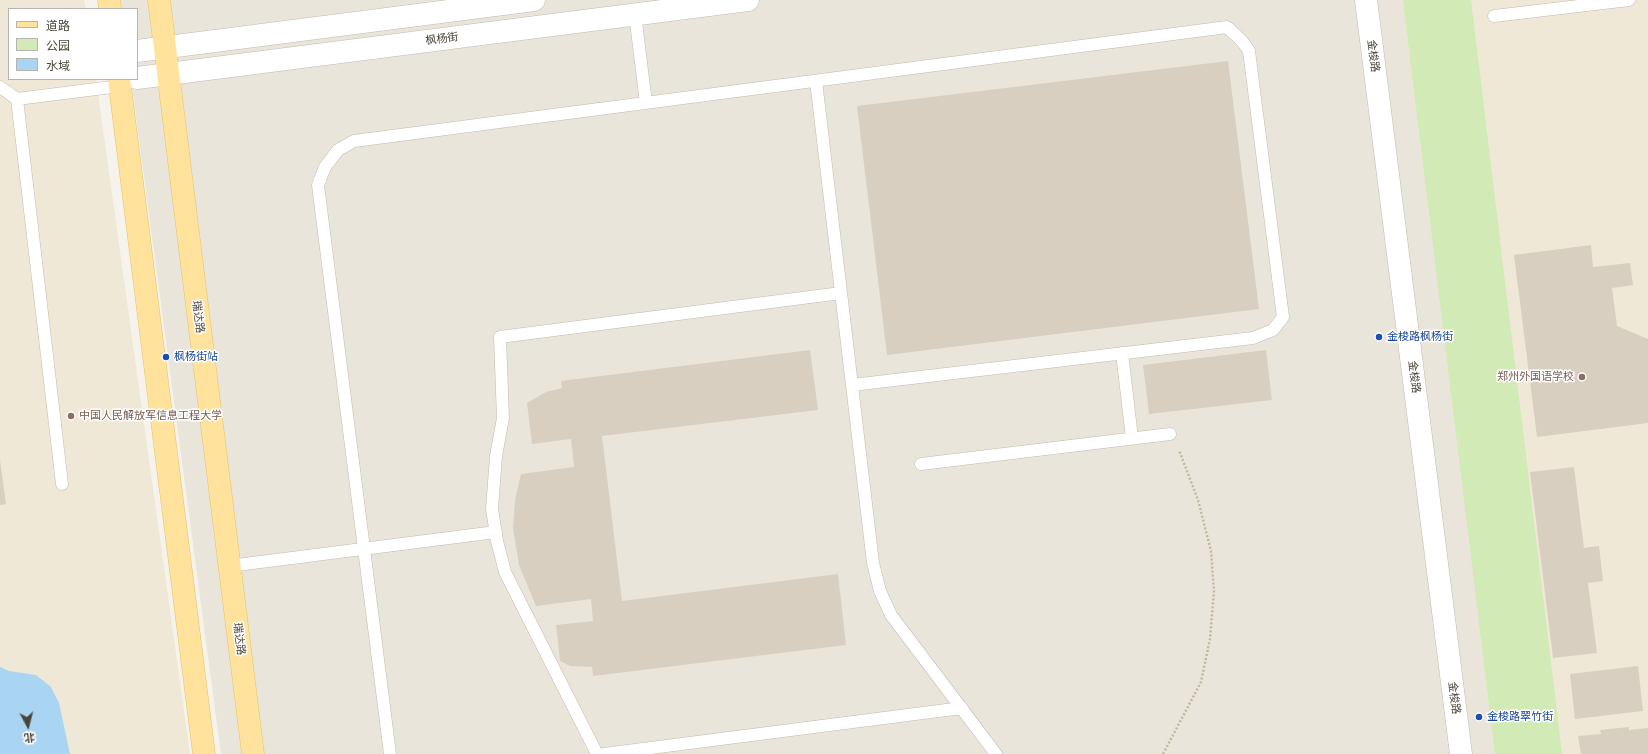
<!DOCTYPE html>
<meta charset="utf-8">
<style>
body{margin:0}
#map{position:relative;width:1648px;height:754px;overflow:hidden;background:#f6f3ec;font-family:Cabin,"Noto Sans SC",sans-serif}
canvas{display:block}
.legend{position:absolute;left:8px;top:8px;width:130px;height:72px;box-sizing:border-box;background:#fff;border:1px solid #b7b4b0;margin:0;padding:5px 7px;list-style:none;font-size:12px;color:#4b4439}
.legend li{display:flex;align-items:center;gap:8px;height:20px}
.legend b{width:20px;border:1px solid #b7b4b0}
.north{position:absolute;left:8px;top:706px;width:40px;height:40px;-webkit-text-stroke:3px #fff;paint-order:stroke;rotate:173deg;font-size:11px;font-weight:700;line-height:16px;text-align:center;color:#4b4439}
.north::after{content:'';display:block;margin:auto;width:14px;height:18px;background:#4b4439;clip-path:polygon(50% 0,100% 100%,50% 72%,0 100%)}
</style>
<div id="map">
<canvas width="1648" height="754"></canvas>
<ul class="legend">
<li><b style="height:5px;background:#ffe39c"></b>道路</li>
<li><b style="height:11px;background:#d2eab5"></b>公园</li>
<li><b style="height:11px;background:#a9d4f2"></b>水域</li>
</ul>
<div class="north">北</div>
</div>
<script>
const c = document.querySelector('canvas').getContext('2d');
c.lineJoin = 'round';
function fill(path, color) { c.fillStyle = color; c.fill(path, 'evenodd'); }
const poly = rows => new Path2D(rows.map(r => 'M' + r).join(''));
function trace(path, color, width, dash) { c.strokeStyle = color; c.lineWidth = width; c.lineCap = dash ? 'butt' : 'round'; c.setLineDash(dash || []); c.stroke(path); }
function write(font, color, halo, rows, align = 'center') {
  c.font = font + ' Cabin,"Noto Sans SC",sans-serif'; c.lineWidth = 3; c.setLineDash([]); c.textBaseline = 'middle'; c.strokeStyle = halo; c.fillStyle = color; for (const [text, x, y, turn = 0] of rows) {
    c.save(); c.translate(x, y); c.rotate((+turn || 0) * Math.PI / 180); c.textAlign = isNaN(turn) ? turn : align; if (halo) c.strokeText(text, 0, 0); c.fillText(text, 0, 0); c.restore();
  }
}
const residential = poly([
 [120,0,1648,0,1648,754,221,754,131,79,137,79,137,9,121,9]
]);
const education = poly([
 [0,0,84,0,86,9,9,9,9,79,96,79,190,754,0,754],
 [1471,0,1648,0,1648,754,1562,754]
]);
const green = poly([
 [1403,0,1471,0,1562,754,1495,754]
]);
const water = poly([
 [0,667,9,671,36,675,51,687,59,703,70,754,0,754]
]);
const building = poly([
 [1228,61,1259,309,887,355,857,106],
 [1591,245,1593,267,1630,263,1633,285,1612,288,1617,326,1648,339,1648,423,1537,437,1514,255],
 [810,350,818,410,602,436,622,601,838,574,846,645,593,676,592,667,570,666,560,661,556,625,593,621,591,599,536,606,519,565,513,528,515,500,521,474,574,467,571,439,532,444,527,403,546,392,562,388,561,381],
 [1266,350,1272,400,1149,414,1143,365],
 [0,460,6,504,0,505],
 [1574,467,1584,548,1599,546,1603,581,1588,583,1597,653,1553,658,1530,472],
 [1638,666,1643,711,1575,719,1570,674],
 [1629,727,1629,730,1648,728,1648,754,1581,754,1578,736,1601,734,1600,730]
]);
const path = poly([
 [1163,754,1201,682,1210,639,1214,591,1211,551,1198,500,1179,450]
]);
const service = poly([
 [635,14,646,103],
 [1494,16,1629,0],
 [816,81,873,563,880,591,891,615,996,754],
 [0,87,17,99],
 [1122,353,1132,438],
 [921,464,1170,434],
 [62,484,17,99,120,86],
 [229,566,496,532],
 [390,754,318,185,325,167,338,150,354,141,1227,27,1242,41,1249,51,1283,317,1273,330,1253,338,852,385],
 [597,754,505,572,497,541,492,509,496,456,503,418,500,337,841,293],
 [604,754,962,708]
]);
const tertiary = poly([
 [1366,0,1461,754],
 [137,51,534,0],
 [137,78,748,0]
]);
const primary = poly([
 [109,0,110,9],
 [159,0,253,754],
 [119,79,204,754]
]);
const markers = [
 [1379,337,4,"#1a4fb4"],
 [166,357,4,"#1a4fb4"],
 [1582,377,4,"#8d6e63"],
 [71,416,4,"#8d6e63"],
 [1479,717,4,"#1a4fb4"]
];
const streetNames = [
 ["枫杨街",442,39,-7],
 ["金梭路",1373,56,83],
 ["瑞达路",198,317,83],
 ["金梭路",1414,377,83],
 ["瑞达路",239,639,83],
 ["金梭路",1454,698,83]
];
const transitNames = [
 ["金梭路枫杨街",1387,337],
 ["枫杨街站",174,357],
 ["金梭路翠竹街",1487,717]
];
const educationNames = [
 ["郑州外国语学校",1574,377],
 ["中国人民解放军信息工程大学",79,416,"left"]
];
fill(residential, '#eae5da');
fill(education, '#efe8d6');
fill(green, '#d2eab5');
fill(water, '#a9d4f2');
fill(building, '#d8cfc1');
trace(service, '#c2bbae', 13);
trace(tertiary, '#c2bbae', 23);
trace(primary, '#e6c16a', 23);
trace(path, '#c4b79f', 2.5, [2, 2]);
trace(service, '#fff', 12);
trace(tertiary, '#fff', 22);
trace(primary, '#ffe39c', 22);
for (const [x, y, r, color] of markers) { const dot = new Path2D(); dot.arc(x, y, r, 0, 2 * Math.PI); c.fillStyle = color; c.fill(dot); trace(dot, '#fff', 1.5); }
write('11px', '#4b4439', '#fff', streetNames);
write('11px', '#164399', '#fff', transitNames, 'left');
write('11px', '#785e54', '#fff', educationNames, 'right');
</script>
